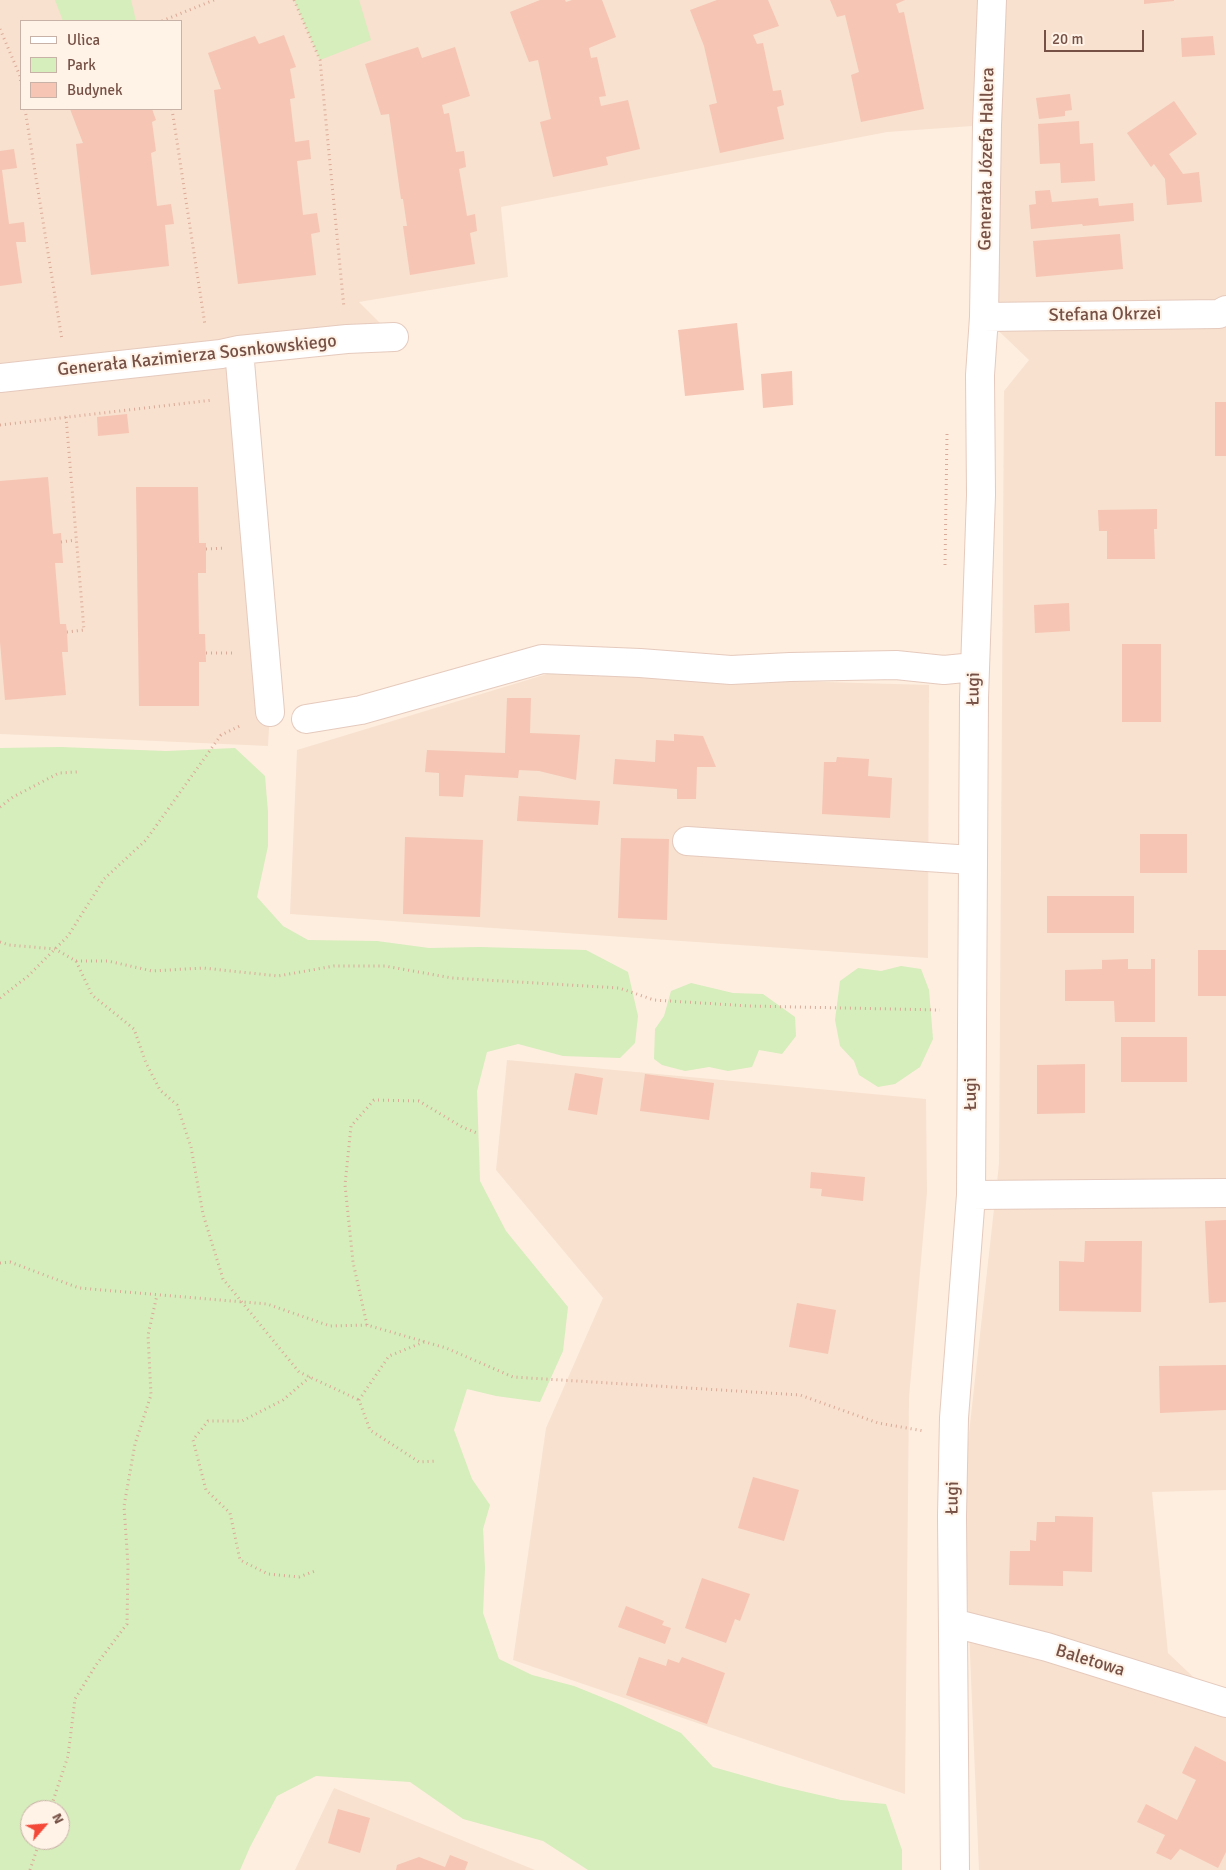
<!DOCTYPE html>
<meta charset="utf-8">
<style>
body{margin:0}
#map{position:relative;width:1226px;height:1870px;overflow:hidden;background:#feeedf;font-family:Signika,sans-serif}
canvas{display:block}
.legend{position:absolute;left:20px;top:20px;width:162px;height:90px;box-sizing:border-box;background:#fff2e7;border:1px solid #c8b1a6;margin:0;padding:6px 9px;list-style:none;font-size:15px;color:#765045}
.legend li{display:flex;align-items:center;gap:10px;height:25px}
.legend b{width:25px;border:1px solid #c8b1a6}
.north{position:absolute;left:20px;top:1800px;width:50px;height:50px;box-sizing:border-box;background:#fff2e7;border:1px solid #c8b1a6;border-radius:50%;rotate:63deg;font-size:14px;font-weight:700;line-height:20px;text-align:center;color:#765045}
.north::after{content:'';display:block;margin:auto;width:18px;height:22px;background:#f44938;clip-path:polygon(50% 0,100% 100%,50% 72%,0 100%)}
.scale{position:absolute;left:1044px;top:30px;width:100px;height:22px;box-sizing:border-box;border:2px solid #765045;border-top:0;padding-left:6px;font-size:15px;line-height:18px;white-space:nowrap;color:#765045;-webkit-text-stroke:4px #fff2e7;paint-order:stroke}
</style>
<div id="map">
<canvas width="1226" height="1870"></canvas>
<ul class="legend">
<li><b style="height:6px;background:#fff"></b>Ulica</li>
<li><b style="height:14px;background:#d6edbc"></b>Park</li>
<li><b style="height:14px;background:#f6c5b4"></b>Budynek</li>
</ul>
<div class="north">N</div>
<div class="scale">20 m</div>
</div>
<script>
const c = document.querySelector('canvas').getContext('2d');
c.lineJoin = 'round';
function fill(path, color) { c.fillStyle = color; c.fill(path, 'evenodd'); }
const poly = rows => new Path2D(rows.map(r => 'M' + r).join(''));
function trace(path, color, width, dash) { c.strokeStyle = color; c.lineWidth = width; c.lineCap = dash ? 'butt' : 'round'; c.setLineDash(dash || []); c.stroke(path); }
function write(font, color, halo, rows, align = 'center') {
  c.font = font + ' Signika,sans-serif'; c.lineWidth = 4; c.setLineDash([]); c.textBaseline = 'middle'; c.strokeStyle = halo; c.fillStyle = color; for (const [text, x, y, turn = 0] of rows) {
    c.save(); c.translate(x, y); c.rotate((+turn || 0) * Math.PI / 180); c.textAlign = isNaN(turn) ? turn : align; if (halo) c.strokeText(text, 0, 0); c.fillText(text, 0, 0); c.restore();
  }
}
const residential = poly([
 [0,0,1226,0,1226,1490,1152,1492,1168,1653,1226,1708,1226,1870,979,1870,963,1487,999,1164,1004,391,1029,360,984,317,987,125,887,132,501,207,508,277,359,302,394,337,240,350,270,712,268,746,0,734],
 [21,21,181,21,181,109,21,109],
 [547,674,929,685,928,958,290,914,297,750],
 [507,1060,926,1099,927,1192,909,1398,905,1794,513,1660,546,1428,603,1298,496,1170],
 [334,1788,535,1870,295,1870]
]);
const green = poly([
 [55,0,131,0,136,21,63,21],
 [294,0,359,0,371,40,320,60],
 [60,747,166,751,235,748,265,776,268,812,268,846,257,897,283,926,308,940,377,941,429,948,480,947,586,950,628,972,638,1016,635,1043,620,1058,563,1056,518,1044,487,1052,477,1091,480,1181,506,1231,568,1307,563,1351,540,1402,496,1396,467,1389,454,1430,472,1479,490,1505,483,1529,485,1568,483,1613,499,1659,532,1675,574,1686,621,1705,681,1733,713,1767,780,1786,841,1800,886,1804,902,1850,902,1870,588,1870,543,1841,463,1819,410,1782,316,1776,277,1796,250,1847,240,1870,0,1870,0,748],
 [30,1810,60,1810,60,1840,30,1840],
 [901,966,921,969,929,990,933,1039,920,1067,895,1084,878,1087,859,1075,854,1061,840,1046,835,1020,840,981,858,968,881,971],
 [691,983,733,993,763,994,795,1017,796,1036,782,1054,759,1050,752,1067,728,1071,709,1067,685,1071,662,1065,654,1059,655,1029,664,1016,671,991]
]);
const building = poly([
 [540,0,565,0,566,2,572,0,602,0,616,37,589,48,591,58,597,57,606,96,599,97,601,106,628,100,640,149,606,157,608,165,553,177,540,122,551,119,538,60,529,62,510,12],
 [717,0,768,0,779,26,753,35,757,44,763,43,773,91,781,90,784,105,777,107,784,139,720,153,709,105,717,103,704,46,690,10],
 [830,0,905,0,896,4,899,13,904,12,924,109,861,122,851,75,859,72,845,15,837,17],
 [1144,0,1174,0,1174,1,1144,4],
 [284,35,296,67,290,69,295,98,290,99,295,142,309,140,311,159,297,161,303,215,317,213,320,232,311,234,316,275,238,284,214,90,221,89,208,53,255,36,259,44],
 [1213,36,1215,55,1182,57,1181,38],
 [418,47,422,58,455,47,470,96,442,105,444,114,449,113,456,152,464,151,466,167,459,169,467,216,475,214,477,231,470,233,475,264,410,275,403,226,407,226,403,199,401,199,389,114,381,115,365,64],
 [1070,94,1072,110,1065,111,1065,116,1039,119,1036,98],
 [1174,101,1197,134,1169,154,1183,174,1199,172,1202,202,1167,205,1165,179,1154,164,1151,167,1127,133],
 [70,109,152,109,156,120,152,122,156,151,151,153,157,206,171,204,174,224,165,225,169,266,91,275,76,144,83,143],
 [1079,121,1080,144,1093,143,1095,181,1061,183,1060,163,1040,164,1038,124],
 [14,149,17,168,2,170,9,224,24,222,26,242,16,242,22,283,0,286,0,151],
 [1050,190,1052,202,1098,198,1099,206,1133,203,1134,221,1083,226,1082,224,1031,229,1029,205,1036,204,1035,191],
 [1120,234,1123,269,1036,277,1033,241],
 [737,323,744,390,685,396,678,330],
 [792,371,793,405,763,408,761,374],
 [1215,402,1226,402,1226,456,1215,456],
 [127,414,129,433,98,436,97,417],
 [48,477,53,534,61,533,63,563,55,563,60,624,66,624,67,632,68,652,62,652,66,695,5,700,0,642,0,481],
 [136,487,198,487,199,543,206,543,206,573,198,573,199,634,205,634,206,662,199,662,199,706,139,706],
 [1157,509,1157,529,1154,529,1155,559,1107,559,1107,531,1099,531,1098,510],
 [1069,603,1070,631,1035,633,1034,605],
 [1122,644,1161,644,1161,722,1122,722],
 [507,698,531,698,530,733,580,735,576,780,539,771,519,770,518,778,465,775,463,797,439,796,439,773,425,772,427,750,505,753],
 [674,734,703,736,716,767,697,767,696,799,677,799,677,789,613,784,615,759,655,762,656,740,674,741],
 [837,757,869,759,868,776,892,778,890,818,822,814,824,762,836,762],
 [519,796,600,801,598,825,517,821],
 [1140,834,1187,834,1187,873,1140,873],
 [405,837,483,840,480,917,403,914],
 [621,838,669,839,667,920,618,918],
 [1047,896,1134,896,1134,933,1047,933],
 [1198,950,1226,950,1226,996,1198,996],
 [1128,959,1128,969,1151,969,1151,959,1155,959,1155,1022,1115,1022,1114,1001,1065,1001,1065,970,1102,969,1102,960],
 [1121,1037,1187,1037,1187,1082,1121,1082],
 [1085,1064,1085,1113,1037,1114,1037,1065],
 [575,1073,603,1078,597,1115,568,1110],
 [645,1074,714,1083,709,1120,640,1111],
 [811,1172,865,1177,863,1201,821,1196,822,1189,810,1188],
 [1226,1220,1226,1302,1209,1303,1205,1221],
 [1085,1241,1142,1241,1141,1312,1059,1311,1059,1261,1084,1262],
 [797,1303,836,1310,828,1354,789,1347],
 [1226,1365,1226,1410,1160,1413,1159,1366],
 [753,1477,799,1490,784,1541,738,1528],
 [1055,1516,1093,1517,1092,1572,1063,1571,1063,1586,1009,1585,1010,1551,1030,1551,1030,1540,1036,1541,1037,1522,1055,1522],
 [702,1578,750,1594,740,1621,735,1619,726,1643,685,1628],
 [626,1606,664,1621,662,1625,671,1628,665,1644,618,1627],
 [639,1657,666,1666,668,1659,679,1663,682,1657,725,1673,707,1724,626,1695],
 [1195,1746,1226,1762,1226,1852,1218,1868,1180,1849,1171,1860,1156,1853,1165,1835,1137,1822,1146,1804,1177,1820,1196,1780,1182,1773],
 [338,1809,370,1818,360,1853,328,1843],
 [450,1855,468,1862,465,1870,396,1870,397,1865,419,1857,445,1867]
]);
const path = poly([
 [294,0,320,60,344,308],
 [162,21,214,0],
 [0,29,20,76,21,84],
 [25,109,62,340],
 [172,109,205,325],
 [66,417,84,630,67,632],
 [0,425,213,400],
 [61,542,76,540],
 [206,549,225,548],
 [945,565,947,434],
 [206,653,234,653],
 [0,807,13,797,59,773,77,772],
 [0,942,9,945,55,949,76,961,92,995,134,1029,146,1063,160,1090,177,1105,191,1147,203,1214,223,1279,299,1372,359,1400],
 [76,961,108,961,152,971,203,968,278,976,334,966,385,966,452,978,619,988,654,1000,749,1006,940,1010],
 [0,998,28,976,68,936,104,879,146,840,221,735,242,725],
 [0,1263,10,1262,79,1288,267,1304,330,1326,367,1325,446,1348,513,1377,800,1395,878,1423,924,1431],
 [367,1325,353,1262,345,1185,351,1126,374,1100,419,1101,462,1127,477,1133],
 [424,1342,389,1356,359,1400,370,1430,419,1462,437,1461],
 [310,1377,283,1400,242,1421,208,1421,193,1440,206,1490,230,1513,240,1560,268,1574,299,1577,315,1571],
 [50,1810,68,1756,75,1699,96,1665,127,1624,128,1565,124,1506,135,1444,151,1395,148,1335,157,1295],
 [30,1870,40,1840]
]);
const minor = poly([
 [984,317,1219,314,1226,310],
 [239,350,270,712],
 [0,378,221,354,239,350,347,339,394,337],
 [306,719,361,710,542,659,640,663,731,670,790,667,896,665,944,670,974,667],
 [687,841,972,860],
 [971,1195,1226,1193],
 [953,1623,1047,1647,1226,1703],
 [955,1870,952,1516,954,1418,971,1195,974,698,981,495,980,375,984,317,987,125,992,0]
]);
const streetNames = [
 ["Generała Józefa Hallera",987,159,-89],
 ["Stefana Okrzei",1105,315,-1],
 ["Generała Kazimierza Sosnkowskiego",197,356,-6],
 ["Ługi",974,689,-89],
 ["Ługi",971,1094,-90],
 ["Ługi",953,1498,-89],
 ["Baletowa",1090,1661,17]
];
fill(residential, '#f8e1cf');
fill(green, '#d6edbc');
fill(building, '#f6c5b4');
trace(minor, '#e5cabd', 30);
trace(path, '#dba997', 3, [1, 4]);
trace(minor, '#fff', 28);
write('18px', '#765045', '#fff2e7', streetNames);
</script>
